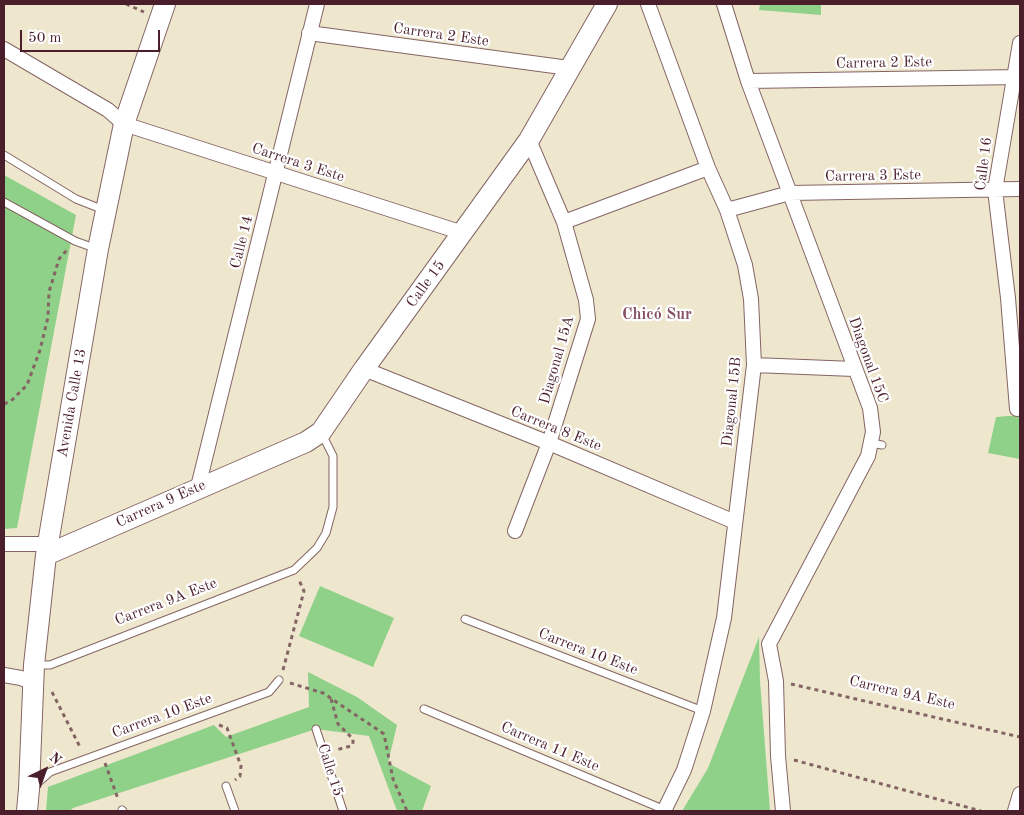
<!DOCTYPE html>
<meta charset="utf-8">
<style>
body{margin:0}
#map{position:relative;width:1024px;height:815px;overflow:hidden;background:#efe7cd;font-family:"Old Standard TT",serif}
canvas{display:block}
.frame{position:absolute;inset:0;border:5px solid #4a1f2b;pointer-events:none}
.north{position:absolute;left:20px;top:745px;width:50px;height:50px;-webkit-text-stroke:4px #fff;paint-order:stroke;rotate:42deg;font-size:14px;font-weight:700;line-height:20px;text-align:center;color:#4a1f2b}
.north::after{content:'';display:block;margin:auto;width:18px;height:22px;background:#4a1f2b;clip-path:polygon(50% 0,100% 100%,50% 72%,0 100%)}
.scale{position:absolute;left:20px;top:30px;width:140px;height:22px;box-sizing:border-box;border:2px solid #4a1f2b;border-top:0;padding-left:6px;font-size:15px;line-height:18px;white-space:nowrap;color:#4a1f2b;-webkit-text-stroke:4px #fff;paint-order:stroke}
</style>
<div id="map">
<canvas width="1024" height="815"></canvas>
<div class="frame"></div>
<div class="north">N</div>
<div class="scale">50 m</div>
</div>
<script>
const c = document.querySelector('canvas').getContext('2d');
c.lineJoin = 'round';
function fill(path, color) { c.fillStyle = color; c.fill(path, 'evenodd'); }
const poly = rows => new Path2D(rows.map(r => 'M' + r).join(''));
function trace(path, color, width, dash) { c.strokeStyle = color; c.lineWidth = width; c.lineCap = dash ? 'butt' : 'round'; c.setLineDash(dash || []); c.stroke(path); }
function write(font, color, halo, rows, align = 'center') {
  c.font = font + ' "Old Standard TT",serif'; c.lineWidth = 4.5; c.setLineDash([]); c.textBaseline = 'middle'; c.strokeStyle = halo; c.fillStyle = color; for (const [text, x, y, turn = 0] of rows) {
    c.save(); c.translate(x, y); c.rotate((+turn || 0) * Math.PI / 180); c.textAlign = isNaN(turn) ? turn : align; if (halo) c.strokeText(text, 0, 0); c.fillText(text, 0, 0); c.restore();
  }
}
const green = poly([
 [760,4,821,4,821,15,759,10],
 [4,175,76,215,17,528,4,529],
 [1020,415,1020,459,988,453,996,417],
 [320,586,394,618,373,667,299,636],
 [759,637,760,681,770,811,682,811,708,768],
 [308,672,357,697,397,725,388,763,431,786,422,811,397,811,369,736,316,729,73,808,70,811,46,811,48,787,214,725,226,737,309,707]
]);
const path = poly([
 [126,4,144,12],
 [4,404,11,401,27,385,40,350,48,317,49,292,59,259,67,250],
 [283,670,304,591,299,580],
 [290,683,323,693,384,734,393,779,407,811],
 [791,684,1020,737],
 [52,692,81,749],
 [331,699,338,724,353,739,353,744,351,746,336,750],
 [219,725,227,728,241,766,240,776,235,780],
 [794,760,981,811],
 [105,763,118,799]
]);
const lane = poly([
 [4,155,76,199,104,210],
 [4,202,75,241,97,249],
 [871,443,882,445],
 [465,619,703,711],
 [37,665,50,665,294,570,317,548,326,533,333,507,333,456,322,434],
 [424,709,665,810],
 [316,729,343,811],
 [34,786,50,772,269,692,279,680],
 [226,786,235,811],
 [122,810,123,811]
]);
const street = poly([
 [648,4,708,168,727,210,745,265,751,299,754,365,724,618,703,711,684,770,664,811],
 [724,4,748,81,870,408,873,432,868,456,769,644,776,681,778,756,783,811],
 [309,33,569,68],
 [4,49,108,110,124,124,463,233],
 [748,81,1020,77],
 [727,210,790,193,1020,189],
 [564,222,708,168],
 [754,365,854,369],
 [364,369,549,443,735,522],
 [1017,409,1008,298,995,190,1020,43],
 [198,487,317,4],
 [515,531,549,443,588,319,586,300,564,222,529,140],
 [4,544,42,544,46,555],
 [4,675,21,678,33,683],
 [1015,811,1020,794]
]);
const secondary = poly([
 [46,555,306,442,321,432,364,369,529,140,607,4],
 [27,811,29,789,34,665,46,555,98,249,124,124,165,4]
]);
const streetNames = [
 ["Carrera 2 Este",441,35,8],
 ["Carrera 2 Este",884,63,-1],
 ["Carrera 3 Este",298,163,18],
 ["Calle 16",984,164,-83],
 ["Carrera 3 Este",873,176,-1],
 ["Calle 14",242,242,-76],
 ["Calle 15",426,284,-54],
 ["Diagonal 15A",557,360,-74],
 ["Diagonal 15C",868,360,70],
 ["Diagonal 15B",732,402,-84],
 ["Avenida Calle 13",72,403,-80],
 ["Carrera 8 Este",556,429,22],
 ["Carrera 9 Este",161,504,-24],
 ["Carrera 9A Este",166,602,-21],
 ["Carrera 10 Este",588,652,21],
 ["Carrera 9A Este",902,693,13],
 ["Carrera 10 Este",162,716,-20],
 ["Carrera 11 Este",550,747,23],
 ["Calle 15",330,770,72]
];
const neighbourhoodNames = [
 ["Chicó Sur",657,315]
];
fill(green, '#8fd189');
trace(lane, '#846564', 9);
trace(street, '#846564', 16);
trace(secondary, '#846564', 22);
trace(path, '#846564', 3, [4, 4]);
trace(lane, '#fff', 7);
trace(street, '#fff', 14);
trace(secondary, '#fff', 20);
write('15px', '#4a1f2b', '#fff', streetNames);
write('bold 16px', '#845063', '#fff', neighbourhoodNames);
</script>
